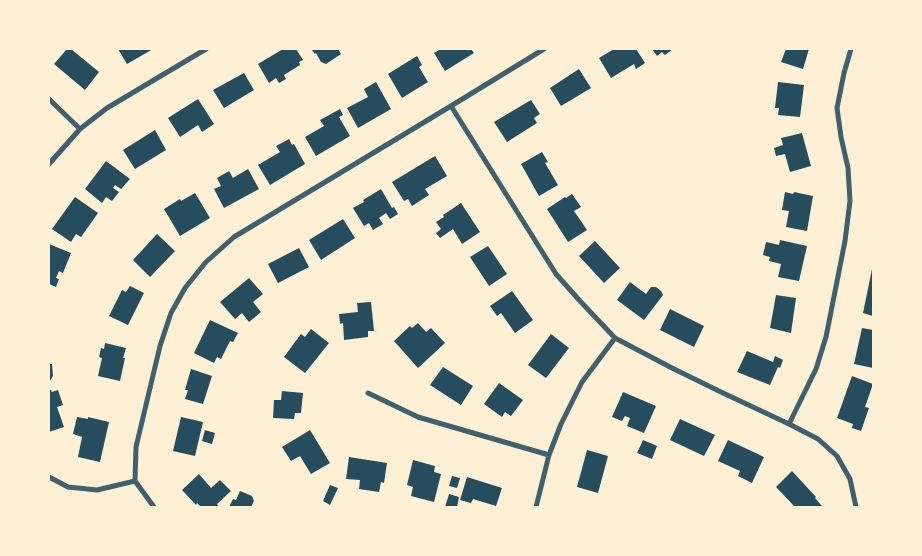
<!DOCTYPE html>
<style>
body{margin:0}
#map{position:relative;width:922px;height:556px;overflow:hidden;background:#fdf0d5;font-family:"Titillium Web",sans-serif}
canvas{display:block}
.frame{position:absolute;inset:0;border:50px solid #fdf0d5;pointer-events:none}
</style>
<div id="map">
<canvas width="922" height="556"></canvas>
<div class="frame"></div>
</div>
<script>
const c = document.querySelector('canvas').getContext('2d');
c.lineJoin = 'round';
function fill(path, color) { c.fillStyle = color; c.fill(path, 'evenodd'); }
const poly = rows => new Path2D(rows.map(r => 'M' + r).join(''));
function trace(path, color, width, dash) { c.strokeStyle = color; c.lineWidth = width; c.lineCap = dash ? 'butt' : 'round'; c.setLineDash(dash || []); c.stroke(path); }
const building = poly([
 [67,49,71,49,99,72,85,90,54,64],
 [118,49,153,49,127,64],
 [283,49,296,49,303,60,299,62,300,65,284,75,286,79,279,83,276,78,269,83,258,64],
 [311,49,338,49,341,54,326,64,321,62,316,53,315,54],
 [441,49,471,49,474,53,445,71,434,53],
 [614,49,636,49,645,63,636,69,634,64,611,78,599,58],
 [652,49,673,49,665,55,662,52,657,56],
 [786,49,809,49,803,69,781,62],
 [417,56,422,65,419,67,428,82,402,98,388,74],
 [579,69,591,88,561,106,550,88],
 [244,73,254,90,224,108,213,90],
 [376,82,391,109,358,128,347,108,368,97,364,89],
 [778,82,804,85,800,117,778,115,779,108,775,108],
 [198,99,214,124,202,132,198,125,180,137,168,118],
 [531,100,540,114,534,118,537,123,507,142,494,122],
 [340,109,343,115,339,117,350,136,316,156,305,137,324,126,320,120],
 [155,130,166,150,135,169,123,150],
 [802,133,811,166,790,172,785,154,776,156,774,148,783,145,781,138],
 [289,139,292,145,294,144,305,164,270,185,258,165,280,152,276,146],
 [542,152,548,162,545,163,558,185,539,196,521,164],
 [435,156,447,176,425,189,429,195,412,206,408,199,404,201,392,182],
 [106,161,130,179,121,189,115,185,113,188,119,192,112,201,106,197,102,203,85,189],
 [248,169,259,189,224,208,214,189,221,186,217,178,229,171,233,178],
 [381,189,392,208,394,207,398,214,390,219,386,213,379,218,383,224,373,230,369,223,364,226,353,208,364,202,363,200],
 [785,192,793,194,794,192,813,196,807,231,786,227,789,211,782,210],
 [195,193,210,218,180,236,164,209,180,199,181,201],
 [572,194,581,207,574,211,587,230,568,242,547,209,565,197,566,198],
 [75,197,98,213,81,237,76,234,71,242,52,229],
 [461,203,480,232,462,244,453,229,440,238,436,233,441,229,436,222,444,217,443,215],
 [343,219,355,238,321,260,309,240],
 [157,234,175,251,150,277,133,260],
 [780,240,807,246,799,281,778,277,781,264,769,261,770,257,763,255,766,242,779,245],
 [595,241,620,268,604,283,579,256],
 [49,244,71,253,63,273,59,271,56,278,59,279,56,287,49,284],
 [488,246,507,274,489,286,470,257],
 [299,248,309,267,278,283,268,264],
 [872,269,873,269,873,316,863,313],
 [249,278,263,294,253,302,261,312,249,322,242,313,235,319,220,302],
 [630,282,646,294,651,287,656,287,661,291,663,295,644,320,617,300],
 [130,286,144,293,128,325,109,316,122,290,126,292],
 [512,291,533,320,515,333,501,313,497,316,490,306],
 [776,295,796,298,791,333,770,328],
 [371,302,374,331,368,331,368,337,344,340,343,323,340,324,339,314,358,312,357,303],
 [670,309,704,326,694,347,660,330],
 [210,320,238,333,233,342,230,341,221,359,217,357,214,363,194,353],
 [418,323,426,332,431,328,445,343,418,368,394,341,410,326,412,328],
 [862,328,873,330,873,368,854,364],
 [311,329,329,343,305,373,284,357,301,334,305,337],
 [551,334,569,348,546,378,528,365],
 [105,343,126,348,123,358,125,358,120,381,98,376,102,358,99,357,101,348,104,349],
 [747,351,773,362,775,356,783,360,780,368,778,367,770,385,737,372],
 [49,364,52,364,53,376,49,382],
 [443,367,473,386,461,405,430,385],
 [191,369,212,376,203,404,185,399,188,390,185,390],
 [852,376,873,384,865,407,869,408,861,431,852,428,853,424,837,418],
 [499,383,523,400,511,416,505,412,502,417,484,404],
 [49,390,51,390,52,392,58,390,63,405,57,407,64,427,49,432],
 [282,391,303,393,301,413,295,413,294,419,273,418,274,400,281,400],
 [623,392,656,406,644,433,627,426,630,418,625,416,622,421,612,417],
 [77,417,88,419,88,417,109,422,100,462,78,457,82,437,73,434],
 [181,417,203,422,195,456,173,451],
 [680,419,715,435,704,456,670,440],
 [205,430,215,433,212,444,202,441],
 [310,430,330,463,311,474,300,456,291,461,282,447],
 [643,440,657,446,652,459,637,453],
 [728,440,764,457,752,483,738,476,740,471,718,461],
 [587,450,608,456,598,493,577,487],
 [349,457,387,463,384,483,381,482,379,492,359,489,360,480,346,479],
 [413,460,435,466,434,472,441,474,434,502,411,496,413,487,407,485],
 [792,471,816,497,815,498,822,506,820,507,795,507,776,487],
 [199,474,211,488,220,480,231,491,217,504,219,507,201,507,197,503,196,505,182,490],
 [452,476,460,478,457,488,449,486],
 [467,477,502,488,496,506,473,499,471,503,460,500],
 [330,485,338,488,330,505,323,501],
 [240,491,252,496,254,501,251,507,229,507,233,499,236,500],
 [449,494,459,497,457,507,445,507]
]);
const minor = poly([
 [49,99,80,129],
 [451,106,556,274,580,301,615,338,672,368,721,392,789,424,818,439,837,456,850,479,856,507],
 [49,164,80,129,107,108,206,49],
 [368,393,418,417,549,455],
 [789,424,816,369,826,337,845,241,850,201,848,168,841,137,837,108,844,73,851,49],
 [49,477,68,487,97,490,135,481],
 [154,507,135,481,136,447,160,346,171,313,185,288,206,262,234,237,451,106,544,49],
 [536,507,549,455,561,424,582,382,615,338]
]);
fill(building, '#264d5e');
trace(minor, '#3f606c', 5);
</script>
